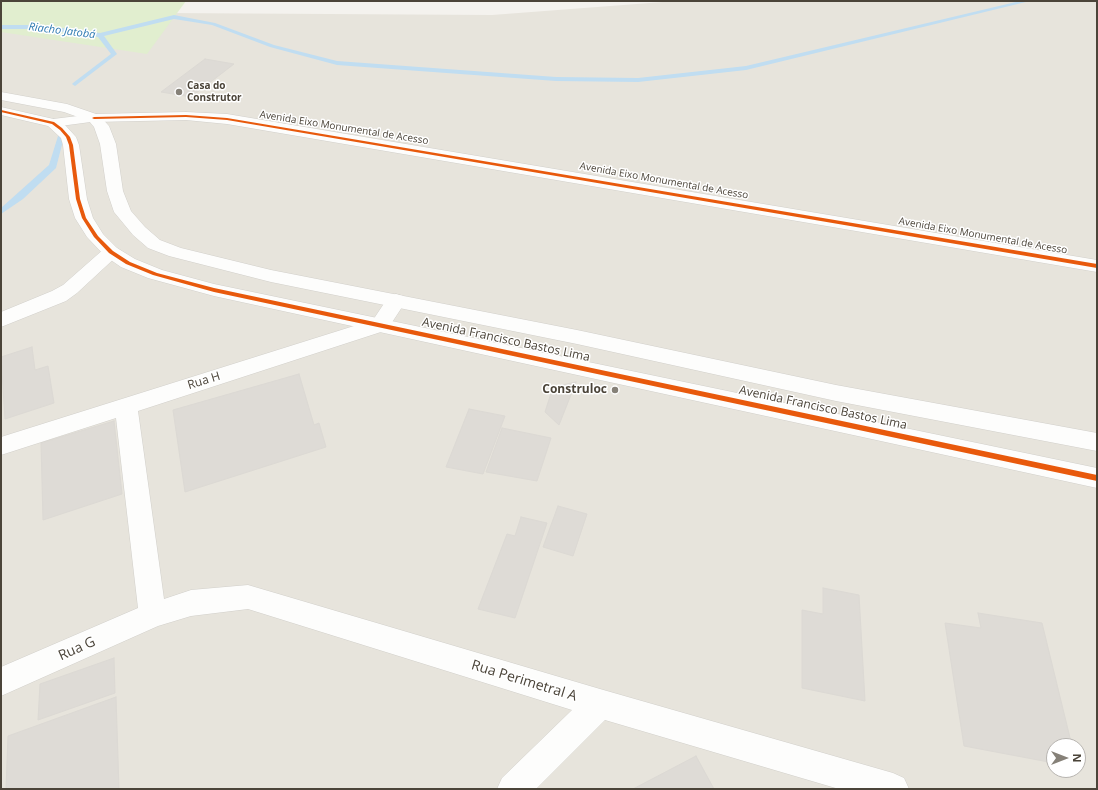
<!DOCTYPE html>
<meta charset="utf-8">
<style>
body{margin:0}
#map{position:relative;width:1098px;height:790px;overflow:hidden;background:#f4f2ee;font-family:"Open Sans",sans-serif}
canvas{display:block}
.frame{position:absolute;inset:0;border:2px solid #4b4439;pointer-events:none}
.north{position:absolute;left:1046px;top:738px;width:40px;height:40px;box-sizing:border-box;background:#fff;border:1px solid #b7b4b0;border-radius:50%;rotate:90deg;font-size:11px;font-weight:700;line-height:16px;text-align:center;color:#4b4439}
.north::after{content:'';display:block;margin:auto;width:14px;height:18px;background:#868178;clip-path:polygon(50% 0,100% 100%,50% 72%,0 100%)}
</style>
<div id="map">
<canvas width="1098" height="790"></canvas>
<div class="frame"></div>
<div class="north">N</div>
</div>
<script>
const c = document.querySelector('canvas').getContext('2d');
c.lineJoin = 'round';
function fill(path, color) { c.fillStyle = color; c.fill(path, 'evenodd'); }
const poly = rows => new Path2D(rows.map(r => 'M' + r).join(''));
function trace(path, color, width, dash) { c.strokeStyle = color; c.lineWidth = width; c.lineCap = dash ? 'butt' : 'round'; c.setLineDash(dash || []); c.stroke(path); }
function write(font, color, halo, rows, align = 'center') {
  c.font = font + ' "Open Sans",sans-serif'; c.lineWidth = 3; c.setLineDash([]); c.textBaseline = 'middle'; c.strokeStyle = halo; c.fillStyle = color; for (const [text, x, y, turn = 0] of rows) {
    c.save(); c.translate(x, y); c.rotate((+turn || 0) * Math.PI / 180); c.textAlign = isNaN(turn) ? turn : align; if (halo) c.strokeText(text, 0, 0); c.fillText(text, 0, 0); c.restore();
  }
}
const residential = poly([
 [676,1,1097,1,1097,789,1,789,1,12,492,15],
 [1054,746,1078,746,1078,770,1054,770]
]);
const green = poly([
 [1,1,186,1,147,54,1,32]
]);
const stream = poly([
 [1020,1,1030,1,746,70,638,82,556,81,337,65,270,47,212,25,174,19,104,36,117,54,75,86,72,84,73,83,111,54,98,37,40,29,1,29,1,25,40,25,100,33,174,15,215,23,274,45,337,61,556,77,638,78,746,66,1020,1],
 [58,136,64,137,56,168,23,199,1,214,1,208,49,165,58,136]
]);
const building = poly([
 [205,59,234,64,191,97,161,92,205,59],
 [32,347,35,370,48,366,54,403,5,419,1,357,32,347],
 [299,374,314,425,319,423,326,447,185,492,173,410,299,374],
 [576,382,559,425,545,412,553,387,576,382],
 [469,409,505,416,483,474,446,467,469,409],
 [114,421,122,494,43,520,41,443,114,421],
 [502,428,551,438,537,481,486,472,502,428],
 [558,506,587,514,573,556,543,547,558,506],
 [521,517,547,523,515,618,478,609,507,534,515,536,521,517],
 [823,588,859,595,865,701,802,688,802,610,823,614,823,588],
 [978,613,1042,623,1072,746,1054,746,1054,763,964,746,945,623,981,628,978,613],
 [114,658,115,693,38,720,40,684,114,658],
 [116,697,119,789,6,789,8,736,116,697],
 [696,756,714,789,633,789,696,756]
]);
const service = poly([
 [94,114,100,118,98,121,53,127,47,123,53,119,94,114]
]);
const minor = poly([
 [186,112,227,114,1097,260,1097,272,227,124,186,120,94,122,89,121,87,118,89,115,94,114,186,112],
 [111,246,117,248,120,252,117,256,77,293,66,301,1,327,1,312,52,291,63,285,105,248,111,246],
 [396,294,403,296,406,301,387,330,138,411,164,599,191,590,248,585,600,689,893,773,904,778,909,789,839,789,605,720,536,789,497,789,502,778,572,710,248,609,191,616,158,626,1,696,1,667,138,608,116,418,1,455,1,437,373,320,389,296,396,294]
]);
const tertiary = poly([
 [1,92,67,104,99,115,109,126,116,144,123,191,131,211,145,227,160,240,181,248,271,270,577,330,836,385,1097,433,1097,451,836,401,577,344,271,282,169,256,148,248,133,235,114,212,107,191,100,144,94,127,89,121,64,112,1,100,1,92],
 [1,107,58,120,66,126,76,137,79,145,87,199,93,218,103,234,117,248,135,259,162,270,214,284,1097,468,1097,488,214,296,148,278,121,267,105,256,87,237,75,218,69,199,63,145,61,138,48,126,1,115,1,107]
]);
const cycleway = poly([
 [1,110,54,122,62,128,70,137,73,145,80,199,86,218,98,236,113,251,130,262,157,273,214,288,1097,475,1097,481,214,292,153,275,126,264,109,253,94,237,82,218,76,199,69,145,66,137,60,130,52,124,1,112,1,110],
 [186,115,227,118,1097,264,1097,268,227,120,186,117,94,119,92,118,94,117,186,115]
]);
const markers = [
 [179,92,4,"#868178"],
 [615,390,4,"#868178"]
];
const farPoinames = [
 ["Casa do",187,86],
 ["Construtor",187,98]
];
const farStreetnames = [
 ["Avenida Eixo Monumental de Acesso",344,128,9],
 ["Avenida Eixo Monumental de Acesso",664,181,10],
 ["Avenida Eixo Monumental de Acesso",983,236,10]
];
const farWaternames = [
 ["Riacho Jatobá",62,31,7]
];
const streetNames = [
 ["Avenida Francisco Bastos Lima",506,340,12],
 ["Rua H",204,381,-17],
 ["Avenida Francisco Bastos Lima",823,408,12]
];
const poiNames = [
 ["Construloc",607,390]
];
const nearStreetnames = [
 ["Rua G",77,649,-24],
 ["Rua Perimetral A",524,681,17]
];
fill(residential, '#e7e4dc');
fill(green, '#e1eecf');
fill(stream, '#c0ddf1');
fill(building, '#dedbd6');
trace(building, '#dcd9d4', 1);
trace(service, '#d2d0cb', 1);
trace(minor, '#d2d0cb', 1);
trace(tertiary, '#d2d0cb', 1);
fill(service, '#fdfdfc');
fill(minor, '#fdfdfc');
fill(tertiary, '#fdfdfc');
fill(cycleway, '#e8590c');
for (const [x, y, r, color] of markers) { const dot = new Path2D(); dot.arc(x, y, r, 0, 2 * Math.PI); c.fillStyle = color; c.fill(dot); trace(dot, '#fff', 1.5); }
write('bold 10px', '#4b4439', '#fff', farPoinames, 'left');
write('10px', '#4b4439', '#fff', farStreetnames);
write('italic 11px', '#2e7ab2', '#fff', farWaternames);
write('12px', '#4b4439', '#fff', streetNames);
write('bold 12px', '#4b4439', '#fff', poiNames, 'right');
write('14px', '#4b4439', '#fff', nearStreetnames);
</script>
